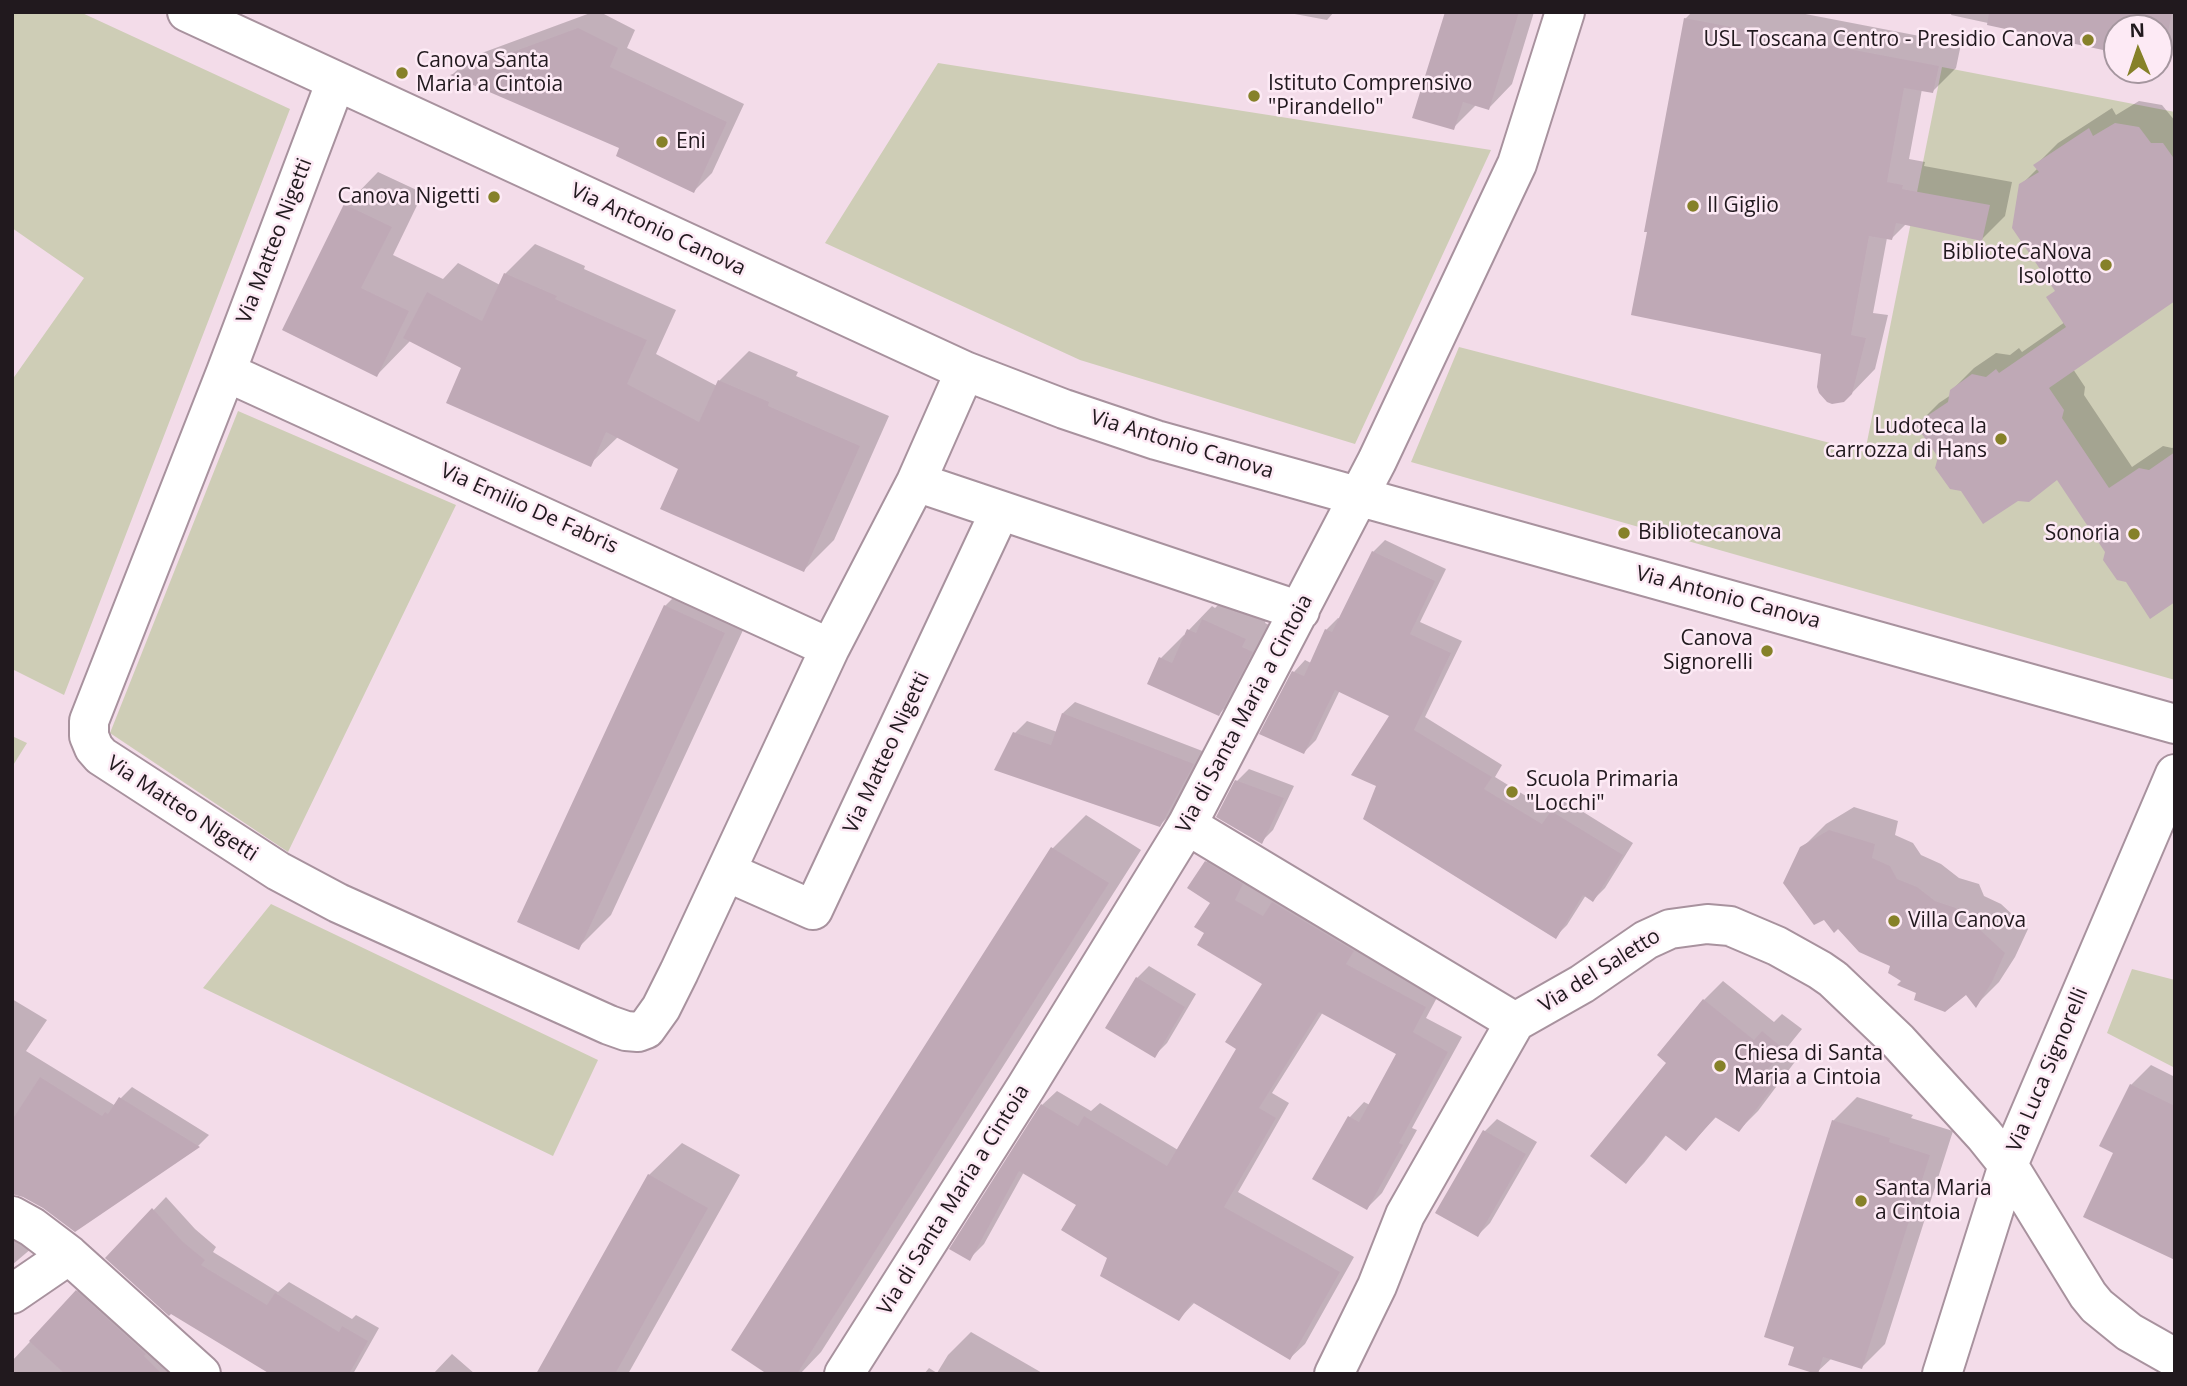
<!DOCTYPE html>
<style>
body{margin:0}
#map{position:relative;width:2187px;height:1386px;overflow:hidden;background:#f3dce9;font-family:"Open Sans",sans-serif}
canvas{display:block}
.frame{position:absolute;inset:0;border:14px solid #21191e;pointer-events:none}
.north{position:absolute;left:2103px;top:14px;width:70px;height:70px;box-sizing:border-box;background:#fdeaf5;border:2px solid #a5969f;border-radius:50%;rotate:358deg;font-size:19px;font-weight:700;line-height:28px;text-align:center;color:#21191e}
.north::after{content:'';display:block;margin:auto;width:24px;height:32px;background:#868129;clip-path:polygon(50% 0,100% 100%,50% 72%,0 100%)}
</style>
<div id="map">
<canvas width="2187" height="1386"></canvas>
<div class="frame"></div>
<div class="north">N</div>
</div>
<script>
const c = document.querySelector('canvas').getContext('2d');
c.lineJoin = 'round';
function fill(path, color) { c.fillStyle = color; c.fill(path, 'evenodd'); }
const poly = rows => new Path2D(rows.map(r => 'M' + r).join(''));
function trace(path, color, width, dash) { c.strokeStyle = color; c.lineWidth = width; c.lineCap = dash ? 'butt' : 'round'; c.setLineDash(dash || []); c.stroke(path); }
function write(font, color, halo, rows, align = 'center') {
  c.font = font + ' "Open Sans",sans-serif'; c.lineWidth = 5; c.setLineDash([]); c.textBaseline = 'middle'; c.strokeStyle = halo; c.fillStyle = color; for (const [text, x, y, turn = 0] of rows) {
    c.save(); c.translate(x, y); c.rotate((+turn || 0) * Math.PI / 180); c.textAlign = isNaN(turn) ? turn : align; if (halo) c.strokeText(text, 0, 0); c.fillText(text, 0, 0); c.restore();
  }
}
const green = poly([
 [12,12,80,12,290,109,64,695,12,669,12,380,84,278,12,228],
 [938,63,1491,150,1355,444,1080,360,825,243],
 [1942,67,2175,112,2175,680,1411,462,1459,347,1865,452],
 [238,411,456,505,288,852,110,733],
 [12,736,27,743,12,767],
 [271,904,598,1060,553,1156,203,988],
 [2132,969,2175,980,2175,1068,2107,1033]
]);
const shadow = poly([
 [593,12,600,12,635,30,627,48,744,104,712,173,694,191,622,147,453,74,471,57],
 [1284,12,1334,12,1327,20],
 [1447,12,1534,12,1512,84,1489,108,1477,104,1453,128],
 [1692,12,1795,12,1961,44,1956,68,1933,91,1922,89,1909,159,1925,162,1924,166,2012,182,2005,216,1982,239,1907,223,1892,238,1887,238,1873,313,1888,315,1875,369,1848,397,1823,353,1685,19],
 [1952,12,2175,12,2175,47,2161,61,2159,60,2159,28,2117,28,2117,51,1951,15],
 [2139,101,2162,105,2175,121,2175,299,2073,369,2085,387,2084,395,2132,467,2163,446,2172,448,2175,447,2175,600,2107,551,2057,478,1940,457,1917,425,1939,403,1951,395,1951,391,1974,368,1996,353,2010,355,2019,348,2022,352,2065,322,2057,289,2021,185,2038,168,2036,165,2058,143,2112,108,2116,115],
 [378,172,423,193,393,255,443,279,458,263,500,285,505,274,535,244,585,266,584,269,676,310,656,354,717,386,719,381,749,351,798,372,796,376,889,416,834,540,804,570,680,468,619,436,590,464,463,367,411,340,377,375,284,329,346,205],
 [1385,540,1446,569,1420,622,1462,641,1425,717,1502,765,1495,777,1552,812,1564,800,1633,843,1605,888,1593,900,1586,895,1567,925,1556,936,1379,785,1391,715,1340,690,1316,740,1304,752,1294,672,1305,660,1311,663,1326,630,1338,618,1341,619,1373,552],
 [698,573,757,600,611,915,578,948,665,606],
 [1227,596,1268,615,1265,623,1275,628,1242,691,1219,714,1160,659,1184,635,1186,636,1189,630,1212,606,1215,608],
 [1075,702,1205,752,1172,813,1160,825,1015,733,1027,721,1057,732,1063,713],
 [1249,769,1294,786,1273,830,1261,842,1237,781],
 [1854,807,1898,821,1895,835,1913,843,1921,855,1941,864,1959,878,1979,884,1984,896,2001,904,2028,929,2015,957,1999,982,1976,1005,1966,993,1919,992,1903,981,1802,848,1826,824],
 [1086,815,1141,850,821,1352,800,1374,770,1374,733,1350,1053,848],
 [1220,848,1256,869,1248,885,1440,992,1426,1018,1462,1037,1412,1128,1417,1130,1382,1193,1367,1208,1314,1178,1350,1117,1364,1102,1370,1105,1398,1053,1323,1012,1272,1093,1289,1103,1238,1192,1354,1257,1305,1344,1290,1358,1195,1302,1179,1319,1109,1257,1078,1205,1024,1172,984,1244,969,1259,1042,1105,1057,1091,1091,1111,1100,1103,1178,1150,1239,1048,1264,984,1207,933,1212,902,1206,862],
 [1149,966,1196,994,1167,1043,1155,1055,1137,978],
 [1723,981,1774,1022,1782,1014,1802,1029,1785,1050,1797,1059,1758,1111,1739,1130,1717,1116,1686,1149,1667,1134,1644,1163,1626,1182,1669,1062,1704,1000],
 [12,999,47,1020,26,1051,114,1105,132,1087,209,1135,198,1146,75,1230,46,1208,23,1195,12,1193],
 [2151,1065,2175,1077,2175,1258,2116,1152,2131,1085],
 [1857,1097,1913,1115,1911,1118,1953,1131,1885,1344,1862,1367,1832,1358,1817,1372,1796,1346,1833,1121],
 [1497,1119,1537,1142,1490,1223,1478,1235,1437,1212,1485,1131],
 [682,1143,740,1175,628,1374,538,1374,649,1175],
 [166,1197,195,1229,216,1247,213,1252,278,1292,289,1282,352,1319,356,1315,379,1328,353,1374,274,1374,108,1258],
 [12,1224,32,1248,12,1265],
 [88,1280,184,1374,95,1374,106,1348,64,1374,12,1374,12,1361],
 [971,1332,1044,1374,924,1374,929,1368,937,1373,948,1355],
 [452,1354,475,1374,433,1374]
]);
const building = poly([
 [1445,12,1519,12,1489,110,1463,102,1454,130,1412,118],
 [1989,12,2172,12,2162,63,2159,62,2159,28,2117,28,2117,53,1987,25],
 [1684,18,1939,66,1933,93,1904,88,1887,182,1903,185,1902,189,1990,205,1982,241,1896,223,1892,240,1869,236,1851,335,1866,338,1852,394,1844,402,1832,404,1827,402,1819,393,1817,387,1821,354,1631,315,1647,232,1644,232],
 [578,28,618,48,610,67,727,122,694,193,616,156,619,148,450,75],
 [2115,123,2139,127,2151,143,2163,143,2175,160,2175,301,2049,388,2064,410,2062,418,2109,488,2139,468,2149,470,2175,452,2175,602,2150,619,2126,582,2117,580,2103,560,2105,552,2057,480,2029,502,2018,501,1983,524,1961,491,1950,489,1935,468,1938,457,1915,424,1948,402,1950,390,1972,374,1986,377,1996,369,1999,373,2066,327,2046,297,2055,291,2012,228,2019,184,2039,172,2033,165,2089,128,2093,136],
 [344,204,392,227,361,288,409,311,377,377,282,330],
 [504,273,557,296,555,299,647,340,627,384,699,422,718,380,769,402,768,406,860,446,804,572,660,509,678,469,606,432,591,467,446,403,461,368,403,338,427,292,482,321],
 [1372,551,1435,581,1410,634,1451,653,1414,730,1492,777,1484,789,1542,824,1551,811,1623,855,1593,902,1583,895,1556,939,1363,819,1376,786,1351,775,1389,716,1335,690,1304,754,1259,734,1292,671,1304,676,1325,629,1332,632],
 [664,605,725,633,579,950,517,922],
 [1202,619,1246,639,1242,647,1253,652,1219,716,1147,684,1159,657,1172,663,1187,629,1196,633],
 [1062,713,1194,764,1160,827,994,770,1013,732,1051,745],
 [1235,780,1284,798,1262,844,1216,817],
 [1829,830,1875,844,1872,858,1890,866,1897,879,1917,887,1935,901,1956,908,1960,920,1977,927,2005,953,1992,982,1976,1008,1966,995,1945,1012,1914,1000,1916,993,1897,985,1901,981,1888,973,1890,966,1859,952,1838,929,1834,933,1824,920,1814,925,1783,883,1800,847],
 [1051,847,1109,883,797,1374,767,1374,731,1350],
 [1205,861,1243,884,1235,900,1263,916,1272,902,1354,951,1346,964,1426,1007,1413,1032,1448,1052,1399,1143,1403,1145,1367,1210,1312,1179,1348,1116,1359,1122,1396,1054,1319,1012,1259,1108,1276,1118,1224,1207,1340,1272,1290,1360,1192,1302,1179,1321,1100,1276,1107,1258,1061,1230,1076,1205,1019,1171,970,1261,949,1249,1041,1104,1078,1126,1084,1116,1167,1166,1236,1049,1225,1042,1262,984,1197,945,1204,933,1194,927,1210,903,1187,888],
 [1136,977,1185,1007,1155,1058,1105,1028],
 [1703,999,1754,1040,1762,1031,1784,1049,1768,1069,1780,1078,1739,1132,1715,1117,1686,1151,1665,1135,1626,1184,1590,1156,1666,1063,1657,1055],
 [40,1077,102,1116,105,1112,108,1114,119,1097,200,1147,75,1232,43,1208,23,1197,12,1194,12,1120],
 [2130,1084,2175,1106,2175,1260,2083,1217,2113,1153,2099,1146],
 [1832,1120,1890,1138,1889,1142,1930,1155,1862,1369,1823,1357,1818,1374,1816,1374,1788,1365,1794,1347,1764,1337],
 [1483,1130,1526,1154,1478,1237,1435,1213],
 [648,1174,708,1208,615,1374,536,1374],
 [152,1208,183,1242,205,1260,201,1265,267,1305,275,1293,339,1332,342,1326,368,1341,349,1374,270,1374,171,1314,169,1316,105,1258],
 [76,1290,146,1354,144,1356,162,1374,65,1374,29,1341]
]);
const minor = poly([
 [187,12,965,371,1064,409,1156,440,2175,724],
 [336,81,226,372,89,721,89,736,94,748,101,756,278,871,338,903,609,1025,626,1031,638,1032,646,1029,661,1008,679,972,830,648,916,482,965,371],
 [226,372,830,648],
 [916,482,1300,611],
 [1187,825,1515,1022],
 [727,872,813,910,1000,511],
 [1515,1022,1582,984,1646,940,1670,929,1707,924,1730,926,1777,946,1820,970,1833,979,1898,1041,1984,1135,2008,1165,2088,1295,2097,1306,2129,1332,2175,1358],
 [12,1216,32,1227,69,1255,201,1374],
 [12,1294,69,1255],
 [844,1374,1026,1087,1187,825,1377,461,1517,164,1565,12],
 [1334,1374,1377,1286,1405,1215,1515,1022],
 [1942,1374,2008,1165,2175,774]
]);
const markers = [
 [2088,40,7,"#868129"],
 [402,73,7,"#868129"],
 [1254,96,7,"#868129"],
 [662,142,7,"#868129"],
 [494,197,7,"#868129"],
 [1693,206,7,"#868129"],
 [2106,265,7,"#868129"],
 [2001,439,7,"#868129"],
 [1624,533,7,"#868129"],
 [2134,534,7,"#868129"],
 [1767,651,7,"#868129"],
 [1512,792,7,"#868129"],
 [1894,921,7,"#868129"],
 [1720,1066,7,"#868129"],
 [1861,1201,7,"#868129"]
];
const poiNames = [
 ["USL Toscana Centro - Presidio Canova",2074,40,"right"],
 ["Canova Santa",416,61],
 ["Maria a Cintoia",416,85],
 ["Istituto Comprensivo",1268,84],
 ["\"Pirandello\"",1268,108],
 ["Eni",676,142],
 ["Canova Nigetti",480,197,"right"],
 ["Il Giglio",1707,206],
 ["BiblioteCaNova",2092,253,"right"],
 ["Isolotto",2092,277,"right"],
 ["Ludoteca la",1987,427,"right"],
 ["carrozza di Hans",1987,451,"right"],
 ["Bibliotecanova",1638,533],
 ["Sonoria",2120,534,"right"],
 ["Canova",1753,639,"right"],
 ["Signorelli",1753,663,"right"],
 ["Scuola Primaria",1526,780],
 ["\"Locchi\"",1526,804],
 ["Villa Canova",1908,921],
 ["Chiesa di Santa",1734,1054],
 ["Maria a Cintoia",1734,1078],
 ["Santa Maria",1875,1189],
 ["a Cintoia",1875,1213]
];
const streetNames = [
 ["Via Antonio Canova",658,230,25],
 ["Via Matteo Nigetti",275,241,-69],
 ["Via Antonio Canova",1182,445,17],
 ["Via Emilio De Fabris",529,509,24],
 ["Via Antonio Canova",1728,598,15],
 ["Via di Santa Maria a Cintoia",1245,714,-62],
 ["Via Matteo Nigetti",887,753,-65],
 ["Via Matteo Nigetti",182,809,33],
 ["Via del Saletto",1600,971,-32],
 ["Via Luca Signorelli",2048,1070,-67],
 ["Via di Santa Maria a Cintoia",954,1200,-58]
];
fill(green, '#cecdb6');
fill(shadow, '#0003');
fill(building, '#bfa9b6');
trace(minor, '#a8929e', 42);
trace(minor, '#fff', 38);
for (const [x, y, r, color] of markers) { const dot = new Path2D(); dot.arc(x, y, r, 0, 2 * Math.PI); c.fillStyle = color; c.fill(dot); trace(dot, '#fdeaf5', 2.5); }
write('21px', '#21191e', '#fdeaf5', poiNames, 'left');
write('21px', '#21191e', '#fdeaf5', streetNames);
</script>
